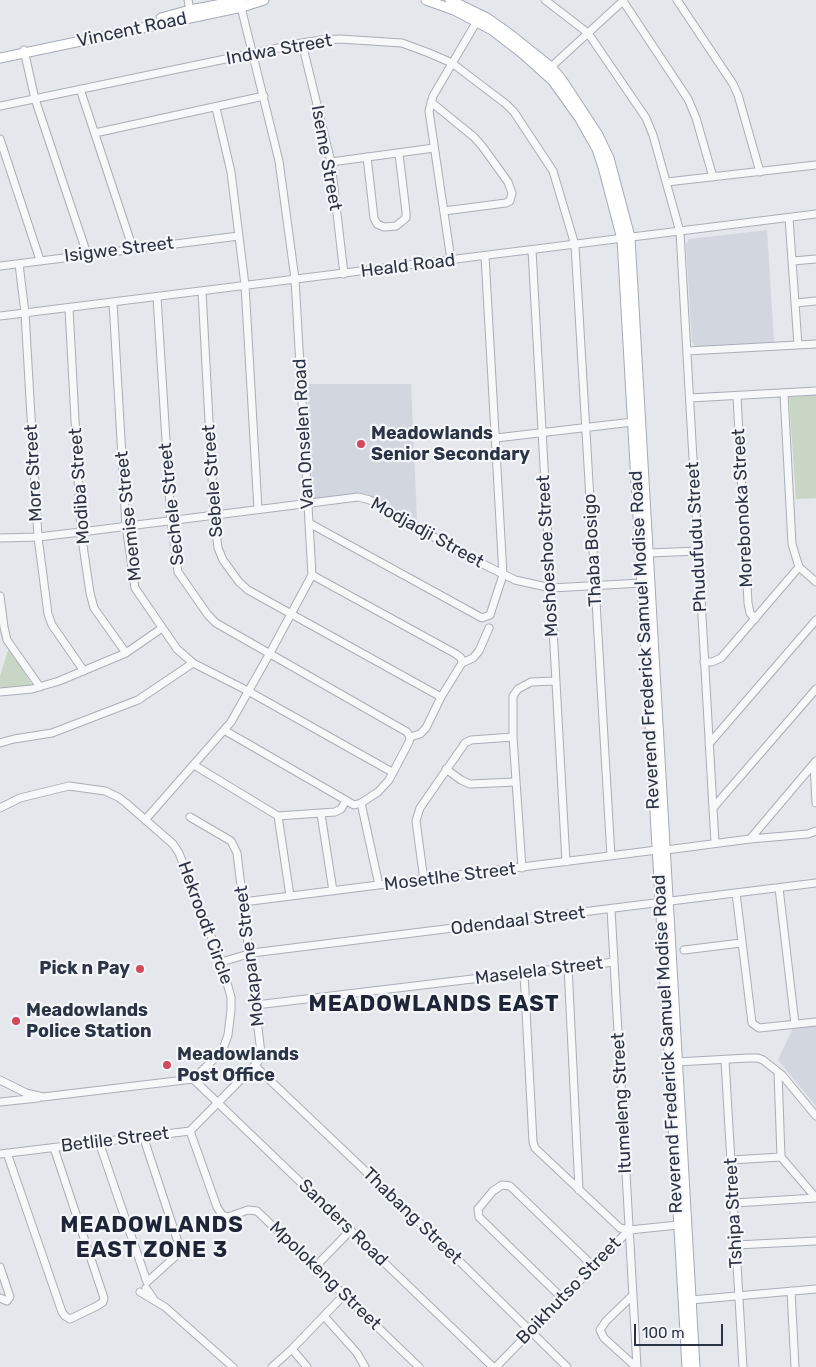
<!DOCTYPE html>
<style>
body{margin:0}
#map{position:relative;width:816px;height:1367px;overflow:hidden;background:#e4e7ec;font-family:Rubik,sans-serif}
canvas{display:block}
.scale{position:absolute;left:634px;top:1324px;width:89px;height:22px;box-sizing:border-box;border:2px solid #2b3445;border-top:0;padding-left:6px;font-size:15px;line-height:18px;white-space:nowrap;color:#2b3445;-webkit-text-stroke:4px #f4f6f9;paint-order:stroke}
</style>
<div id="map">
<canvas width="816" height="1367"></canvas>
<div class="scale">100 m</div>
</div>
<script>
const c = document.querySelector('canvas').getContext('2d');
c.lineJoin = 'round';
function fill(path, color) { c.fillStyle = color; c.fill(path, 'evenodd'); }
const poly = rows => new Path2D(rows.map(r => 'M' + r).join(''));
function trace(path, color, width, dash) { c.strokeStyle = color; c.lineWidth = width; c.lineCap = dash ? 'butt' : 'round'; c.setLineDash(dash || []); c.stroke(path); }
function write(font, color, halo, rows, align = 'center') {
  c.font = font + ' Rubik,sans-serif'; c.lineWidth = 4.5; c.setLineDash([]); c.textBaseline = 'middle'; c.strokeStyle = halo; c.fillStyle = color; for (const [text, x, y, turn = 0] of rows) {
    c.save(); c.translate(x, y); c.rotate((+turn || 0) * Math.PI / 180); c.textAlign = isNaN(turn) ? turn : align; if (halo) c.strokeText(text, 0, 0); c.fillText(text, 0, 0); c.restore();
  }
}
const built = poly([
 [767,230,774,342,696,347,692,342,686,244,689,239],
 [307,384,411,384,417,520,366,494,312,500],
 [816,1025,816,1106,778,1060,793,1028]
]);
const green = poly([
 [816,395,816,498,796,499,789,397],
 [9,647,32,685,0,688,0,676]
]);
const minor = poly([
 [188,0,190,10],
 [545,0,588,33,646,118,653,135,680,232,715,843],
 [677,0,733,84,738,95,760,172],
 [623,1,688,99,696,118,713,177],
 [302,43,331,162,344,274],
 [24,50,35,99,87,254],
 [551,67,624,0],
 [80,89,133,249],
 [431,102,474,137,482,146,508,182,512,193,510,201,506,203,444,211],
 [0,106,302,43,321,40,340,39,402,43,429,53,452,63,506,104,514,112,553,171,575,245,611,856],
 [216,108,231,172,245,285,258,509],
 [95,133,264,96],
 [0,139,40,260],
 [367,157,374,218,377,224,384,227,396,226,406,218,406,212,399,154],
 [331,162,434,148],
 [667,182,816,165],
 [789,218,798,345],
 [532,250,566,862],
 [451,260,429,111,433,96,477,21],
 [793,261,816,259],
 [19,264,25,313,38,537,48,614,52,625,84,671],
 [0,266,239,236],
 [202,291,214,514,218,548,223,560,239,582,248,590,441,697],
 [157,297,171,520,178,572,208,615,216,623,407,732,410,737],
 [113,302,126,526,135,588,177,649,193,663,248,691,392,772],
 [796,303,816,301],
 [69,308,81,532,90,593,94,608,126,653],
 [0,316,816,214],
 [687,351,816,344],
 [784,394,792,544,799,567,816,582],
 [737,396,748,603,750,613,755,619],
 [690,398,816,391],
 [496,438,633,422],
 [309,523,482,618,490,615,503,575,485,256],
 [0,538,38,537,81,532,358,497,370,500,465,555,515,580,551,588,642,583],
 [649,553,698,551],
 [312,575,456,654,461,658,462,663],
 [0,596,4,627,7,640,40,687],
 [704,662,712,662,721,658,799,567],
 [462,663,473,658,479,651,489,628],
 [0,692,32,689,59,681,126,653,162,628],
 [224,730,354,805,361,803,378,792,389,780,409,742,410,737],
 [410,737,420,734,426,728,441,697,462,663],
 [0,743,14,739,52,733,138,700,193,663],
 [709,744,816,620],
 [814,764,816,803],
 [194,765,278,816],
 [446,769,461,780,470,784,516,782],
 [361,803,379,885],
 [0,808,20,798,69,786,105,791,118,797,126,803,173,844,179,853,221,962,231,997,231,1010,228,1035,223,1049,209,1064,193,1079,43,1097,26,1093,0,1080],
 [713,808,816,689],
 [321,814,333,891],
 [278,816,290,896],
 [278,816,335,812,341,809,346,801],
 [145,820,231,722,270,653,312,575,295,279,279,161,240,3],
 [750,839,816,761],
 [666,850,750,839,808,834,816,831],
 [522,868,513,737,513,696,518,689,531,682,555,681],
 [424,880,416,821,420,808,465,743,471,740,513,737],
 [779,888,795,1024],
 [736,893,752,1023,759,1028,816,1022],
 [243,902,657,850],
 [611,909,637,1367],
 [684,950,741,943],
 [221,962,252,953,816,883],
 [568,967,579,1190],
 [524,973,533,1142,535,1148,620,1228,629,1230,678,1225],
 [256,1005,614,962],
 [725,1060,743,1367],
 [677,1062,748,1058,758,1058,763,1060,782,1075,816,1116],
 [255,1066,442,1244,567,1367],
 [778,1072,781,1157],
 [193,1079,493,1367],
 [0,1102,38,1098],
 [190,1131,217,1207,222,1215,228,1217,248,1210,257,1211,419,1367],
 [99,1142,147,1282,178,1254,180,1248,143,1136],
 [7,1153,62,1312,65,1316,70,1319,97,1306,103,1302,104,1298,54,1148],
 [0,1154,190,1131,258,1062,261,1053,237,853,231,841,190,817],
 [781,1157,816,1198],
 [731,1160,781,1157],
 [734,1203,816,1198],
 [736,1245,816,1241],
 [0,1267,10,1297,7,1301,0,1298],
 [315,1267,351,1230],
 [146,1288,153,1298],
 [791,1291,795,1367],
 [140,1292,165,1307,233,1367],
 [632,1296,606,1321,600,1330,604,1338,636,1367],
 [562,1298,479,1217,478,1209,493,1191,502,1185,510,1186,593,1266],
 [691,1300,816,1289],
 [324,1316,357,1353,365,1367],
 [292,1349,307,1367],
 [272,1367,292,1349,344,1295],
 [496,1367,629,1230]
]);
const major = poly([
 [426,0,454,10,492,30,523,54,553,81,580,119,597,149,603,167,622,239,687,1367],
 [450,0,487,18,511,35,551,67,562,80,598,135,609,158,630,237,695,1367],
 [161,18,190,10,243,0],
 [0,58,242,7,264,0]
]);
const markers = [
 [361,444,5,"#d1495b"],
 [140,969,5,"#d1495b"],
 [16,1021,5,"#d1495b"],
 [167,1065,5,"#d1495b"]
];
const streetNames = [
 ["Vincent Road",132,30,-12],
 ["Indwa Street",279,50,-10],
 ["Iseme Street",326,158,80],
 ["Isigwe Street",119,250,-7],
 ["Heald Road",408,266,-7],
 ["Van Onselen Road",304,434,-93],
 ["More Street",34,473,-93],
 ["Sebele Street",213,481,-94],
 ["Modiba Street",80,486,-94],
 ["Sechele Street",172,504,-96],
 ["Morebonoka Street",743,508,-93],
 ["Moemise Street",129,516,-96],
 ["Modjadji Street",427,533,29],
 ["Phudufudu Street",697,537,-93],
 ["Thaba Bosigo",593,550,-93],
 ["Moshoeshoe Street",548,556,-93],
 ["Reverend Frederick Samuel Modise Road",645,640,-93],
 ["Mosetlhe Street",450,877,-7],
 ["Odendaal Street",518,921,-7],
 ["Hekroodt Circle",205,923,70],
 ["Mokapane Street",250,956,-97],
 ["Maselela Street",539,971,-7],
 ["Reverend Frederick Samuel Modise Road",668,1044,-93],
 ["Itumeleng Street",622,1103,-93],
 ["Betlile Street",115,1140,-7],
 ["Tshipa Street",734,1213,-93],
 ["Thabang Street",412,1216,44],
 ["Sanders Road",343,1223,44],
 ["Mpolokeng Street",325,1276,44],
 ["Boikhutso Street",569,1291,-46]
];
const poiNames = [
 ["Meadowlands",371,434],
 ["Senior Secondary",371,455],
 ["Pick n Pay",130,969,"right"],
 ["Meadowlands",26,1011],
 ["Police Station",26,1032],
 ["Meadowlands",177,1055],
 ["Post Office",177,1076]
];
const districtNames = [
 ["MEADOWLANDS EAST",434,1005],
 ["MEADOWLANDS",152,1226],
 ["EAST ZONE 3",152,1251]
];
fill(built, '#d2d6de');
fill(green, '#c9d6c5');
trace(minor, '#a9aeb7', 9);
trace(major, '#a3abb8', 11);
trace(minor, '#f7f8fa', 7);
trace(major, '#fff', 9);
for (const [x, y, r, color] of markers) { const dot = new Path2D(); dot.arc(x, y, r, 0, 2 * Math.PI); c.fillStyle = color; c.fill(dot); trace(dot, '#f4f6f9', 2); }
write('18px', '#2b3445', '#f4f6f9', streetNames);
write('bold 18px', '#2b3445', '#f4f6f9', poiNames, 'left');
c.letterSpacing = '1px';
write('bold 22px', '#1d2536', '#f4f6f9', districtNames);
c.letterSpacing = '0px';
</script>
